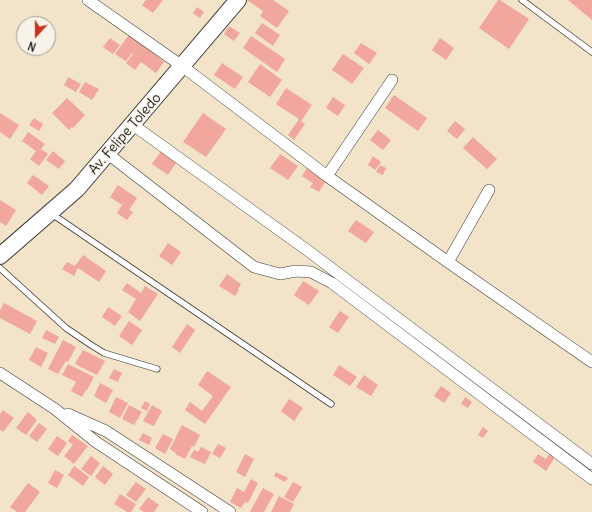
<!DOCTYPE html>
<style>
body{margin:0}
#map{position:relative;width:592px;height:512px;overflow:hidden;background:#f2e3c9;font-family:Delius,sans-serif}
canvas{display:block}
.north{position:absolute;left:16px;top:16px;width:40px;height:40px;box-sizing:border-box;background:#f7f3e8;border:1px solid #9f9d96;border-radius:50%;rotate:201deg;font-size:11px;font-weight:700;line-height:16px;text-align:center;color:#1c1c1c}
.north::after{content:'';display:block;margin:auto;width:14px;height:18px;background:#c8321e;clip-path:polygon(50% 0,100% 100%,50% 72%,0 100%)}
</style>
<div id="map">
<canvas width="592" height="512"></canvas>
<div class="north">N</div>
</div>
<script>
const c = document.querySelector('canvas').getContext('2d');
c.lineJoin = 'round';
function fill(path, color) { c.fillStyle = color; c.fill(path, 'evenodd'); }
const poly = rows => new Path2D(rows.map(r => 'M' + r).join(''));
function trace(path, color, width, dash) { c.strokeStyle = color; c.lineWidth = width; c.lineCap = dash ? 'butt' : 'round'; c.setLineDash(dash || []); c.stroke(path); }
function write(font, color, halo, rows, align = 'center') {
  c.font = font + ' Delius,sans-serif'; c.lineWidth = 3; c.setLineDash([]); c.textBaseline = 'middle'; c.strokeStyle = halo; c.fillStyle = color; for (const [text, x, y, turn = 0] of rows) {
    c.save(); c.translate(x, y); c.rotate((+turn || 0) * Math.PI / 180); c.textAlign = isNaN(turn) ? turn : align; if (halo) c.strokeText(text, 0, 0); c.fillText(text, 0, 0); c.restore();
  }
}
const building = poly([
 [146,0,163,0,153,13,142,5],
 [247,0,273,0,289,11,277,28,260,16,263,11],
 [498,0,500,0,529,19,509,49,479,28],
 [568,0,592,0,592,20],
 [197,7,204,12,200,18,193,13],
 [262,23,280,35,273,46,255,33],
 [229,26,240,33,234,41,224,34],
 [131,32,157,51,154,54,164,62,156,73,141,62,135,70,126,63,133,54,132,53,126,61,115,54],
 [251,36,285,59,277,72,243,48],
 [110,38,120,45,113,54,103,47],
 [440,38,454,48,446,60,432,50],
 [361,43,377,53,369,64,354,53],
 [343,54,364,68,352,84,332,70],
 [222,63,243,77,235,89,214,75],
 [260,64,282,80,270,97,248,82],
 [68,77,81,84,76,92,64,85],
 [85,82,99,89,92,100,79,92],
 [286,88,312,105,301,121,305,124,294,140,288,135,299,119,276,104],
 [394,95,427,118,418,131,385,108],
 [333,97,345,105,338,116,326,108],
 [67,98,85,115,73,128,72,127,69,130,52,113],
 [0,113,19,125,10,139,0,132],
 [203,113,226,129,206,157,183,142],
 [34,118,43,124,39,131,29,125],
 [455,121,465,129,457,139,447,131],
 [378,130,391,140,383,150,370,140],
 [28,132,45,144,41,149,48,154,39,166,30,159,36,151,22,141],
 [473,137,497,159,487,169,463,148],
 [162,150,178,160,168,175,152,164],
 [53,151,65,161,59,169,46,160],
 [280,154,298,166,288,180,270,168],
 [373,156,381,162,375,170,368,165],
 [380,165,386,168,383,175,376,172],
 [307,168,326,181,319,192,310,187,313,183,302,176],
 [33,175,49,186,42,195,27,183],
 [118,185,137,198,129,210,133,212,127,220,117,213,122,205,110,197],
 [0,200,16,210,6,226,0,222],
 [356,220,374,232,366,243,348,231],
 [168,243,181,252,172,265,159,256],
 [83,255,106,271,99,282,78,268,74,276,62,269,67,262,75,266],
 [227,274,241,284,238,289,239,290,235,296,219,286],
 [303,281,319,291,309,305,294,295],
 [127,283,141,293,145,286,158,294,140,321,128,312,136,299,122,290],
 [4,303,37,321,30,334,0,318,0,310],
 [108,307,122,316,115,326,102,317],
 [340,311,349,317,338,333,329,327],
 [129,321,142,330,132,345,119,336],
 [187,324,195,330,180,353,172,347],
 [46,330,59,337,55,344,42,338],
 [63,340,76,347,68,362,66,361,58,374,48,369],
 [36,347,48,353,41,367,29,360],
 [83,350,105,361,97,375,75,364],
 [68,364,94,377,87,390,86,390,82,397,71,391,76,382,62,375],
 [339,365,357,377,350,386,333,375],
 [114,369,122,373,118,382,109,378],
 [207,371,231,387,205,424,185,410,190,402,202,411,213,396,198,385],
 [364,375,378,385,371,396,356,387],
 [100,383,113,390,106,403,94,396],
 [441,386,451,393,444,403,434,396],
 [116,397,128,403,120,418,109,412],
 [465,397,472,402,468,408,461,404],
 [289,399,303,408,294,421,281,411],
 [145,401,150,404,147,411,141,408],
 [129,405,142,412,134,425,122,419],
 [152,405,162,411,154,426,143,421],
 [3,410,14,418,3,432,0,430,0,414],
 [28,412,37,420,26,435,16,428],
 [39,423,47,429,37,442,29,436],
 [182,425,200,435,194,447,192,446,185,459,175,454,176,453,170,449],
 [483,427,488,431,483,438,478,435],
 [143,433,152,438,149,445,139,440],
 [163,434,173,439,165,454,155,448],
 [72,435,88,446,74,464,64,456,73,445,68,441],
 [57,436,67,443,58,456,48,449],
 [218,444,226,448,220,458,212,454],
 [201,447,211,452,205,464,190,457,194,450,198,452],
 [552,450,557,454,546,471,533,462,538,454,546,459],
 [245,454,254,459,245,477,236,472],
 [91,456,100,463,91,476,81,469],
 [74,466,89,477,83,486,68,475],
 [103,466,113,474,105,485,95,477],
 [55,470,64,475,57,488,48,483],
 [276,472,288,478,285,482,274,476],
 [251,479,258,483,248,503,245,502,241,508,230,502,237,488,244,492],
 [136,482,146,489,136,502,126,495],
 [293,482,302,487,293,502,284,497],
 [28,483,40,492,25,512,17,512,10,507],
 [263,488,274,494,264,512,250,512],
 [120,494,136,504,131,512,127,512,114,504],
 [279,496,294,504,290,512,271,512],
 [148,497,159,505,154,512,144,512,139,509]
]);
const service = poly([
 [522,0,592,52],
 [52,214,331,404],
 [0,268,66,328,91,345,104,353,157,369]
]);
const minor = poly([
 [88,0,182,66,327,176,448,262,592,362],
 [133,125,307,250,592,464],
 [108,154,254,267,280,274,296,271,311,272,332,283,592,479],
 [327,176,392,80],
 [448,262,489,190],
 [0,373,55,409,96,442,202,512],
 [68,414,106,431,230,512]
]);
const secondary = poly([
 [0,256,77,189,238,0]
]);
const streetNames = [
 ["Av. Felipe Toledo",125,134,-49]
];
fill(building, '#f1a69e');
trace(service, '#3c3a36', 7);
trace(minor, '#3c3a36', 12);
trace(secondary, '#3c3a36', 18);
trace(service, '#fff', 5.5);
trace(minor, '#fff', 11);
trace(secondary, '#fff', 16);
write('14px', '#1c1c1c', '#f7f3e8', streetNames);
</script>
